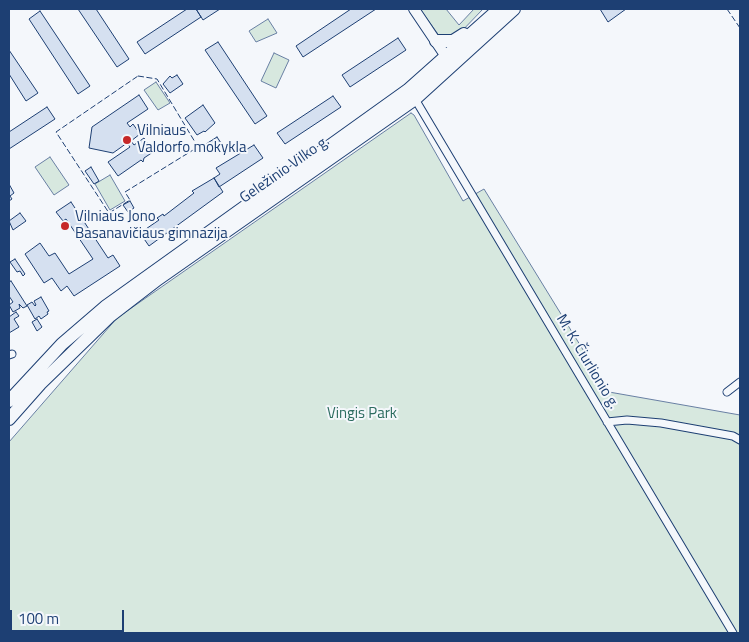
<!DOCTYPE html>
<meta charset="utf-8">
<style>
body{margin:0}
#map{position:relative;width:749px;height:642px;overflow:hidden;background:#f4f7fb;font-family:"Titillium Web",sans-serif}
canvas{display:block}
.frame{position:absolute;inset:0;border:10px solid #1d3f73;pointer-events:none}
.scale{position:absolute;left:10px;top:610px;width:114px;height:22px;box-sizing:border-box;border:2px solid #1d3f73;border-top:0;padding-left:6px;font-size:15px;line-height:18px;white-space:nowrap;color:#1d3f73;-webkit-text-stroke:4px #f4f7fb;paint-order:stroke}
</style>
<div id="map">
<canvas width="749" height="642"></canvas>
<div class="frame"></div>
<div class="scale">100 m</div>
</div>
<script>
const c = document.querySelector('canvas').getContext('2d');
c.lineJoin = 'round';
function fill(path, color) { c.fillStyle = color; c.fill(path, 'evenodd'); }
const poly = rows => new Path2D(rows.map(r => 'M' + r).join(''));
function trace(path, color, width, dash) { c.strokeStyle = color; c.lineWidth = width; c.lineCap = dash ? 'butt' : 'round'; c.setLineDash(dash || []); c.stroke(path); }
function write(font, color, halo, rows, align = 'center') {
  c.font = font + ' "Titillium Web",sans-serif'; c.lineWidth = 4; c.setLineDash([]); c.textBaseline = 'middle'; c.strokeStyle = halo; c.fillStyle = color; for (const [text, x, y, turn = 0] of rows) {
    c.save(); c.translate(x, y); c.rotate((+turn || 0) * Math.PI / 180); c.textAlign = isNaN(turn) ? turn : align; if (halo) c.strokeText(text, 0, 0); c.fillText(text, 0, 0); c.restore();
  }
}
const green = poly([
 [420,9,446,9,459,25,474,9,483,9,458,35,440,37,420,9],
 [268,19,277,33,256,42,249,31,268,19],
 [274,53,289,60,276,88,261,81,274,53],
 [156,82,170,103,158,110,144,90,156,82],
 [411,113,414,115,463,201,484,189,609,392,740,415,740,633,9,633,9,442,117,318,411,113],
 [50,157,69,185,54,195,35,167,50,157],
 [110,175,125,201,110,210,95,184,110,175]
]);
const building = poly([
 [78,9,96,9,129,59,117,67,78,9],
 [187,9,196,9,201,17,145,54,137,42,187,9],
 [196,9,220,9,203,20,196,9],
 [351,9,376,9,303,57,296,46,351,9],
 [600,9,626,9,608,22,600,9],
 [40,11,90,86,78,94,29,19,40,11],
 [398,38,406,50,350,87,342,75,398,38],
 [218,42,267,116,255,124,205,50,218,42],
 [9,50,38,93,26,101,9,74,9,50],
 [177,75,183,84,170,93,163,84,170,76,172,78,177,75],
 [139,95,148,109,127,123,130,127,133,124,140,134,131,141,134,145,144,138,153,152,144,158,143,162,141,160,118,176,108,162,130,147,127,143,113,153,89,148,92,127,139,95],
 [333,96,341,107,285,144,277,133,333,96],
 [203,105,215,123,205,132,204,131,197,135,185,118,203,105],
 [47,107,55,119,9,149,9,132,47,107],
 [217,137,221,143,210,150,206,144,217,137],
 [254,145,263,158,219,187,214,178,220,174,216,168,254,145],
 [91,167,99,181,94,184,85,171,91,167],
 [214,178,223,192,149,246,140,233,159,220,157,218,163,214,164,216,194,193,192,191,214,178],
 [9,184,14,193,10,196,12,199,9,201,9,184],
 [130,201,134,208,128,212,123,205,130,201],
 [71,202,108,258,113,255,120,266,74,296,67,286,61,291,52,278,44,283,25,254,40,243,49,256,55,253,69,274,93,259,66,219,63,221,56,212,71,202],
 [20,213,26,221,13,230,9,221,20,213],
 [15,259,25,274,23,276,20,271,17,272,10,262,15,259],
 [11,281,27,306,23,308,19,304,20,308,13,312,9,305,13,302,9,296,9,282,11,281],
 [41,297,49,311,47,312,48,314,41,319,39,316,35,319,27,305,32,302,35,306,36,305,34,301,41,297],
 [16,312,19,316,14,319,19,327,9,333,9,317,16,312],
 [37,319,42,327,37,331,32,322,37,319]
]);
const street = poly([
 [415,99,733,633],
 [9,355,12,354],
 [727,392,740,382],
 [607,422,627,420,661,423,733,436,740,440]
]);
const secondary = poly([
 [414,9,449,61]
]);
const highway = poly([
 [436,41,453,41,464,34],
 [9,401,62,344,105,307,408,90,499,9],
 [9,419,40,384,110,316,158,279,415,99,514,9]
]);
const fence = poly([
 [727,9,740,28],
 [138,76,157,79,198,147,125,192,130,200,109,213,56,132,138,76]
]);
const markers = [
 [127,140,5,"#c62828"],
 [65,226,5,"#c62828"]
];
const poiNames = [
 ["Vilniaus",137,131],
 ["Valdorfo mokykla",137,148],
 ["Vilniaus Jono",75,217],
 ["Basanavičiaus gimnazija",75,234]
];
const streetNames = [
 ["Geležinio Vilko g.",285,170,-35],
 ["M. K. Čiurlionio g.",587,362,59]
];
const parkNames = [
 ["Vingis Park",362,414]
];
fill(green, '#d7e8df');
trace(green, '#687fa3', 1);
fill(building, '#d5e0f0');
trace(building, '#1d3f73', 1);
trace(street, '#1d3f73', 9);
trace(secondary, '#1d3f73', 12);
trace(highway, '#1d3f73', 14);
trace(street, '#f4f7fb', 7);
trace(secondary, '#f4f7fb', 10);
trace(highway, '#f4f7fb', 12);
trace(fence, '#1d3f73', 1, [6, 2.5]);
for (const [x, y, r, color] of markers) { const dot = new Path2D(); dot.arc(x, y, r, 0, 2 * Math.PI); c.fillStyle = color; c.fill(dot); trace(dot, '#f4f7fb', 2); }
write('15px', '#1d3f73', '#f4f7fb', poiNames, 'left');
write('15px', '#1d3f73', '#f4f7fb', streetNames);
write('15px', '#2c6c60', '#f4f7fb', parkNames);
</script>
